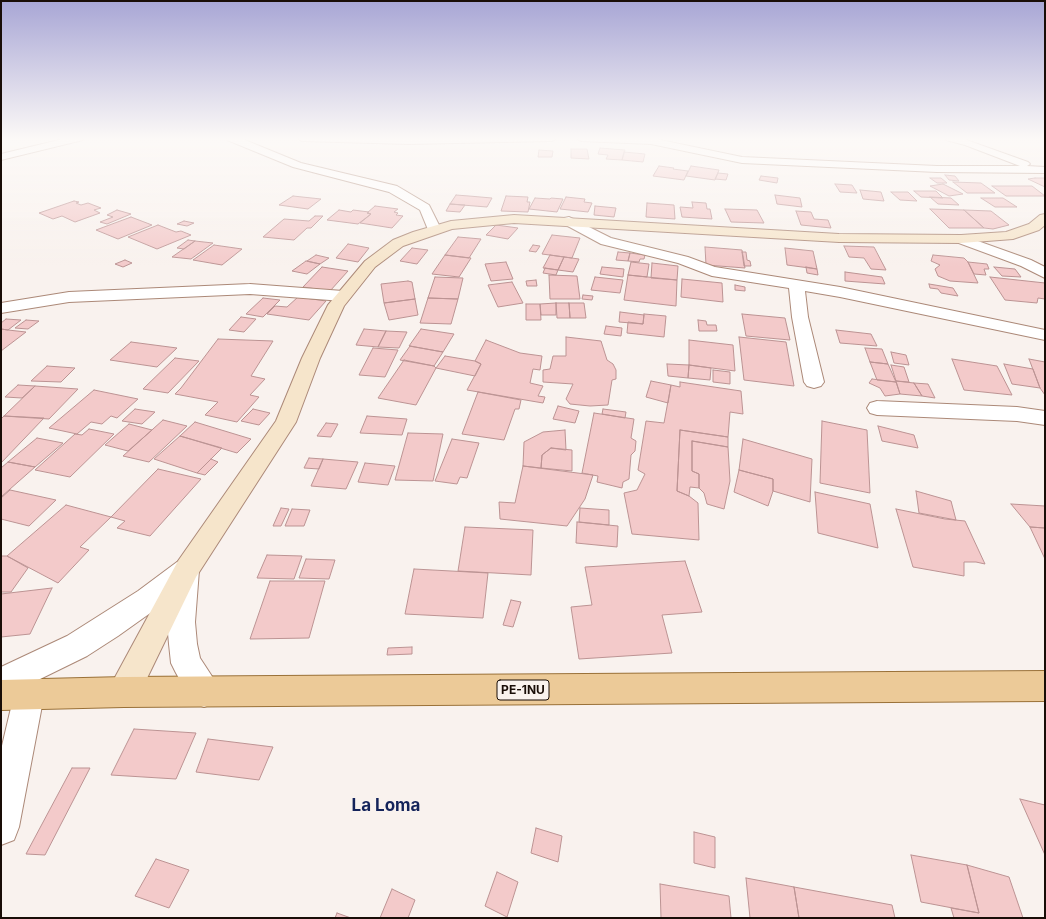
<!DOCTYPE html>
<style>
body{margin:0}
#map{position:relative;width:1046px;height:919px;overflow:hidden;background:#f9f2ee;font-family:Inter,sans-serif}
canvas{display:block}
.frame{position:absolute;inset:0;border:2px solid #190d07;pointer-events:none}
</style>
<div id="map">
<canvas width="1046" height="919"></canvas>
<div class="frame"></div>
</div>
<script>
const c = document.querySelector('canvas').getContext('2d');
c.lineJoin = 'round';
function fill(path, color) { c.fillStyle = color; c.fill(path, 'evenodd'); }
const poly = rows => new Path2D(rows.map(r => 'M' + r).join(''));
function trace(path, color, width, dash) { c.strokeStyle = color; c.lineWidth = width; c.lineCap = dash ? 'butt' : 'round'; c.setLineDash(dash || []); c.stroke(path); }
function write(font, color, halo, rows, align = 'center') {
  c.font = font + ' Inter,sans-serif'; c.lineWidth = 3; c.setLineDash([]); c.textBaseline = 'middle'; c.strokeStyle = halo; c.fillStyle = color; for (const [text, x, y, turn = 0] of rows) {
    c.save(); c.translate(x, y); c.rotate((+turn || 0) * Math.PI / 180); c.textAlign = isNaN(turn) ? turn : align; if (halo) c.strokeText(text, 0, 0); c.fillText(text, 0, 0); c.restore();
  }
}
const building = poly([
 [600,148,625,150,622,160,606,159,608,155,598,154,600,148],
 [571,149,587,149,589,159,571,158,571,149],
 [539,150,553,151,552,157,538,157,539,150],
 [624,152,645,154,643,162,622,160,624,152],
 [659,166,674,168,673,169,688,171,684,180,653,176,659,166],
 [691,166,719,170,715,180,686,176,691,166],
 [718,173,728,174,726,180,715,179,718,173],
 [945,175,955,176,959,181,949,180,945,175],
 [761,176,778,178,777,183,759,180,761,176],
 [930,178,941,178,947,183,937,183,930,178],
 [1035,178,1045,178,1045,187,1028,179,1035,178],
 [953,182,981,183,995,193,967,193,953,182],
 [835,184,852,185,857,193,840,192,835,184],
 [943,184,963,194,949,196,930,186,943,184],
 [992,186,1032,186,1045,196,1006,196,992,186],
 [860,190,881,192,884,201,863,199,860,190],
 [914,191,936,191,943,198,921,197,914,191],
 [891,192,908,192,917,201,900,200,891,192],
 [456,195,469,196,492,198,487,207,450,204,456,195],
 [775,195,800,198,802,207,777,204,775,195],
 [293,196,321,199,308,209,279,205,293,196],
 [506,196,528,197,527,202,530,202,528,212,501,211,506,196],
 [566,197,585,199,584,202,592,203,588,212,560,209,566,197],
 [930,197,951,198,959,205,938,204,930,197],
 [535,198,550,199,551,198,563,199,557,212,529,209,535,198],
 [981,198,1003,198,1017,207,995,207,981,198],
 [74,201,79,202,76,203,81,205,88,203,101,208,94,210,100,213,75,222,62,216,53,219,39,213,74,201],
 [692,202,706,203,707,209,710,209,712,219,682,217,680,207,693,208,692,202],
 [647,203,674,205,675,219,646,217,647,203],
 [450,204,465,205,460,212,446,211,450,204],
 [375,206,398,209,394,212,398,213,396,215,403,216,392,228,360,223,371,214,367,213,375,206],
 [595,206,616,208,614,217,594,215,595,206],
 [725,209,757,210,764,223,731,222,725,209],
 [930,209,964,210,984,228,949,228,930,209],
 [117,210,131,214,107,224,100,222,113,217,107,215,117,210],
 [339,210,351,212,353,210,369,212,367,213,371,214,358,224,327,220,339,210],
 [964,210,991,211,1009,225,993,229,984,228,964,210],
 [796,211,811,212,814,219,828,220,831,228,801,225,796,211],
 [315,216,323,216,311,228,307,228,294,240,263,237,284,219,309,221,315,216],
 [131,217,152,225,118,239,96,230,131,217],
 [184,221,194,223,187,226,177,224,184,221],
 [158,225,176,232,181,231,191,235,157,249,128,237,158,225],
 [496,225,518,228,508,239,486,235,496,225],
 [552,235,580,238,572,258,542,254,552,235],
 [458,237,481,239,469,258,445,255,458,237],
 [188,240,195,241,184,249,177,248,188,240],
 [195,241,213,243,191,259,172,257,195,241],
 [348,244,369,248,358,262,336,258,348,244],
 [214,245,242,249,222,265,193,260,214,245],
 [533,245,540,246,536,252,529,251,533,245],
 [844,246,874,247,886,270,871,269,864,258,849,257,844,246],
 [705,247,742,250,745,268,706,265,705,247],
 [412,248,428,250,417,264,400,261,412,248],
 [785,248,813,251,817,269,787,265,785,248],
 [618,252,630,253,628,261,616,260,618,252],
 [742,252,746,252,747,260,750,261,751,266,744,266,742,252],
 [630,253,645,255,644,259,640,259,639,262,628,261,630,253],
 [316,255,329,258,320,264,307,261,316,255],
 [445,255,471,258,459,277,432,274,445,255],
 [550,255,564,257,558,270,543,268,550,255],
 [933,255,964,258,968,262,978,283,950,281,938,276,935,269,940,265,931,261,933,255],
 [564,257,579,259,573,272,558,270,564,257],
 [125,260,132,263,123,267,115,264,125,260],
 [306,261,320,264,307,274,292,271,306,261],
 [506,262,513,279,491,281,485,264,506,262],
 [631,262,649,264,647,277,628,275,631,262],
 [968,262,987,264,989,269,984,269,986,275,974,274,968,262],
 [652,263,678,266,677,280,651,278,652,263],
 [322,267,348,271,330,291,303,287,322,267],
 [602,267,624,269,623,277,600,274,602,267],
 [806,267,817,269,818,275,807,273,806,267],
 [994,267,1015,269,1021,277,1002,276,994,267],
 [545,268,558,270,556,275,543,273,545,268],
 [845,272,882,277,885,284,845,281,845,272],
 [549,275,577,276,580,299,550,299,549,275],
 [628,275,677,280,676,306,624,300,628,275],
 [435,277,463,278,458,299,428,298,435,277],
 [595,277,623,280,620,293,591,290,595,277],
 [990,277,1045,283,1045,299,1038,298,1037,303,1005,300,990,277],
 [682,279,722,283,723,302,681,297,682,279],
 [536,280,537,286,527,286,526,281,536,280],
 [408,281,412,282,415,299,384,303,381,284,408,281],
 [512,282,523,303,498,307,488,285,512,282],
 [929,284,953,288,958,296,941,293,938,289,930,288,929,284],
 [735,285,745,287,745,291,735,290,735,285],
 [583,295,593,296,592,300,582,299,583,295],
 [298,297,326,301,309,320,267,314,275,306,287,307,298,297],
 [263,298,280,300,263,317,246,314,263,298],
 [428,298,458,299,451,324,420,323,428,298],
 [415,299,418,315,389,320,384,303,415,299],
 [556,303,569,303,570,318,557,318,556,303],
 [556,303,556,315,541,315,540,304,556,303],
 [569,303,584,303,586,318,570,318,569,303],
 [526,304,540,304,541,320,526,320,526,304],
 [620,312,644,315,643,324,619,322,620,312],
 [644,314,666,316,664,337,627,333,628,322,643,324,644,314],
 [742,314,785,318,790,340,746,336,742,314],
 [241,317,256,319,244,332,229,330,241,317],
 [6,319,21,320,8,330,1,329,1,323,6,319],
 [26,320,39,321,28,329,15,328,26,320],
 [698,320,706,321,707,325,716,325,717,331,699,331,698,320],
 [606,326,622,328,621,336,604,334,606,326],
 [1,329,8,330,26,332,1,351,1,329],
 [364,329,386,331,378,347,356,345,364,329],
 [421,329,454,334,443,352,409,346,421,329],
 [836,330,871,334,877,346,840,343,836,330],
 [386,331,407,332,399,348,378,347,386,331],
 [566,337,601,341,607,360,613,364,616,370,616,379,612,380,608,405,590,406,570,404,566,399,573,384,543,382,543,370,550,369,553,356,566,356,566,337],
 [739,337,786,342,794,386,744,380,739,337],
 [218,339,273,341,251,376,265,379,250,395,259,397,237,422,205,415,218,402,175,394,181,388,218,339],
 [486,340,520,353,542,356,540,370,533,369,530,383,543,386,538,396,545,397,543,403,467,390,481,364,475,361,486,340],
 [689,340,733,345,735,371,689,365,689,340],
 [131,342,177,348,157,367,110,360,131,342],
 [410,346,443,352,434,366,400,360,410,346],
 [373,348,398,350,385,377,359,375,373,348],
 [865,348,882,349,888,364,870,362,865,348],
 [891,352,906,355,909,365,894,363,891,352],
 [445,356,475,361,481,364,475,376,436,368,445,356],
 [175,358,199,361,168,393,143,389,175,358],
 [952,359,997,366,1012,395,964,390,952,359],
 [1029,359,1045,362,1045,395,1040,388,1029,359],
 [404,360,434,366,436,368,416,405,378,398,404,360],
 [870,362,888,364,896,382,877,380,870,362],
 [667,364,689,365,688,378,668,376,667,364],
 [1004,364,1033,369,1040,388,1012,384,1004,364],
 [689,365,711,368,710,380,688,378,689,365],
 [891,365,904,367,909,382,896,381,891,365],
 [47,366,75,368,61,382,31,381,47,366],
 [713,370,730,372,730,384,713,382,713,370],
 [872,379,896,382,900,394,885,396,880,388,869,383,872,379],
 [651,381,671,385,668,403,646,397,651,381],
 [896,381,914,383,922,396,900,394,896,381],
 [680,382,741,391,743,414,730,412,728,437,680,430,677,491,689,496,698,503,699,540,632,534,624,493,637,490,645,474,638,470,646,421,664,423,671,385,680,387,680,382],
 [914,383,928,384,935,398,922,396,914,383],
 [18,385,35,386,22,398,5,397,18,385],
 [35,386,78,389,49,419,4,416,35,386],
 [94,390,138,399,117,418,111,416,102,424,91,422,77,434,49,428,94,390],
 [478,392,521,400,519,409,515,409,504,440,462,434,478,392],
 [558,406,579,411,575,423,553,419,558,406],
 [135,409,155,412,142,424,122,421,135,409],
 [253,409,270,413,259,425,241,421,253,409],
 [603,409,626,412,625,418,602,414,603,409],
 [594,413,634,419,631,438,636,441,635,451,631,455,629,479,623,482,622,488,597,482,598,476,582,473,594,413],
 [4,416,44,418,1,463,1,419,4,416],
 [367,416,407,419,402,435,360,433,367,416],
 [163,420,187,426,149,462,123,456,163,420],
 [822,421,867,430,870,493,820,483,822,421],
 [195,422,251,439,237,453,180,436,195,422],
 [326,423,338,424,331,437,317,436,326,423],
 [129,424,152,430,128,451,105,445,129,424],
 [878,426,914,435,918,448,882,441,878,426],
 [89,429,114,434,70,477,35,470,75,434,82,435,89,429],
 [565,430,566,450,551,448,542,455,541,468,523,466,524,442,543,432,565,430],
 [680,430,728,437,728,447,692,441,692,471,699,474,699,488,690,487,689,496,677,491,680,430],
 [408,433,443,434,433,481,395,480,408,433],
 [180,436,222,448,197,473,154,459,180,436],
 [37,438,63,443,35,467,8,462,37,438],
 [452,439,479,443,467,478,460,477,457,484,435,481,452,439],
 [743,439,812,459,810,502,773,491,773,479,739,470,743,439],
 [692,441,728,447,730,481,724,509,707,504,704,493,699,488,699,474,692,471,692,441],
 [551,448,572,450,572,471,541,468,542,455,551,448],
 [309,458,323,459,319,469,304,468,309,458],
 [211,459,218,462,205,475,197,473,211,459],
 [323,459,358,462,346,489,311,486,323,459],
 [8,462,35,467,1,497,1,468,8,462],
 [365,463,395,466,388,485,358,482,365,463],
 [523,466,593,475,585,499,567,526,500,519,499,502,515,503,523,466],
 [158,469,201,479,150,536,117,528,125,521,111,517,158,469],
 [739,470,773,479,773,491,768,506,734,492,739,470],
 [10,490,56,500,29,526,1,519,1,498,10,490],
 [916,491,951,501,956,520,919,513,916,491],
 [815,492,870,504,878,548,818,533,815,492],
 [1011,504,1045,506,1045,528,1030,527,1011,504],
 [66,505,111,517,80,547,89,550,58,583,7,556,66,505],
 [281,508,289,509,281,526,273,526,281,508],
 [580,508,609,510,609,525,579,522,580,508],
 [292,509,310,510,304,526,285,526,292,509],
 [896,509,945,519,965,521,985,564,976,562,964,562,964,576,913,567,896,509],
 [577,522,618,526,617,547,576,543,577,522],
 [465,527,533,530,531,575,458,571,465,527],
 [1030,527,1045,528,1045,559,1030,527],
 [267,555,302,556,294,579,257,578,267,555],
 [1,556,7,556,28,568,11,592,1,592,1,556],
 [306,559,335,560,329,579,299,578,306,559],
 [685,561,702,612,662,615,672,653,579,659,571,607,592,605,585,567,685,561],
 [414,569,488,573,483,618,405,614,414,569],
 [270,581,325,581,309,638,250,639,270,581],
 [52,588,30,634,1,637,1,594,52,588],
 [511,600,521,602,513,627,503,625,511,600],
 [412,647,412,654,387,655,388,648,412,647],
 [134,729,196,733,176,779,111,775,134,729],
 [208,739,273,747,259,780,196,772,208,739],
 [72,768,90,768,45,855,26,854,72,768],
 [1020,799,1045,805,1045,855,1020,799],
 [536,828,562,836,558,862,531,853,536,828],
 [694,832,715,837,715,868,694,863,694,832],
 [911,855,967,865,979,913,921,902,911,855],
 [156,859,189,870,169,908,135,896,156,859],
 [967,865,1009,877,1023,918,954,918,951,908,979,913,967,865],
 [497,872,518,882,507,917,485,906,497,872],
 [746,878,794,887,799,918,750,918,746,878],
 [660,884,729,896,731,918,661,918,660,884],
 [794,887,892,905,895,918,799,918,794,887],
 [392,889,415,900,408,918,380,918,392,889],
 [337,913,351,918,335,918,337,913]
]);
const minor = poly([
 [67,138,84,138,83,140,1,160,1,154,67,138],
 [226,138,240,138,301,163,397,186,429,205,441,229,439,232,434,233,429,232,420,210,389,192,293,167,227,140,226,138],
 [297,138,557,138,552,141,409,144,302,141,297,138],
 [576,138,651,138,742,157,937,166,1020,166,965,145,946,140,945,138,961,138,1028,162,1030,164,1027,166,1045,167,1045,173,937,172,742,163,651,144,581,141,576,138],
 [569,217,611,238,688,257,715,267,840,287,1045,330,1045,340,840,297,805,291,808,317,824,382,821,386,814,388,807,386,804,382,792,317,789,288,712,276,678,263,601,244,564,224,562,221,564,218,569,217],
 [961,235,1031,260,1045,267,1045,278,1021,266,956,242,954,239,956,236,961,235],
 [250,284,343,291,349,293,351,296,349,299,343,301,250,294,69,302,1,313,1,303,69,292,250,284],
 [877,401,1017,407,1045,411,1045,425,1017,421,877,415,870,413,867,408,870,403,877,401],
 [186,559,195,562,199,570,195,622,197,644,200,658,215,681,219,692,215,703,204,707,193,703,176,673,171,663,169,644,167,622,170,599,118,636,87,656,34,682,40,684,44,695,19,827,14,840,1,845,1,750,15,691,1,697,1,667,67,636,138,591,177,562,186,559]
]);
const secondary = poly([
 [1045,214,1045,225,1039,230,1013,239,961,243,839,242,514,223,452,229,403,246,375,267,344,306,320,358,296,422,196,577,135,703,124,707,113,703,109,692,113,681,178,561,276,421,302,358,328,305,365,261,393,240,413,232,451,221,514,215,839,234,961,235,1006,232,1029,224,1040,215,1045,214]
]);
const primary = poly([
 [1045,671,1045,701,124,707,1,710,1,680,124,677,1045,671]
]);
const shields = [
 [523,690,52]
];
const shieldNames = [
 ["PE-1NU",523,690]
];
const nearNeighbourhoodnames = [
 ["La Loma",386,806]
];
fill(building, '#f3caca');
trace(building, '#bc9393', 1);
trace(minor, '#ac8978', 2);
trace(secondary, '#ac8978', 2);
trace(primary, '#9a7138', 2);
fill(minor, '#fff');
fill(secondary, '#f6e5cb');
fill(primary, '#ecca98');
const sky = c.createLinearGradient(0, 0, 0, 267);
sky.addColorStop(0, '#a8a6d5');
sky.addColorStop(0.52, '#fcf9f7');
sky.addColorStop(1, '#fcf9f700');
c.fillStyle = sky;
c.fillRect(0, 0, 1046, 267);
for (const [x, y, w] of shields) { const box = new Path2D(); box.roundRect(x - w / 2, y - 10, w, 20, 3); c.fillStyle = '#f9f2ee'; c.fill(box); trace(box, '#190d07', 1); }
write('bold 12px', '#190d07', null, shieldNames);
write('bold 17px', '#14235a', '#f9f2ee', nearNeighbourhoodnames);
</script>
